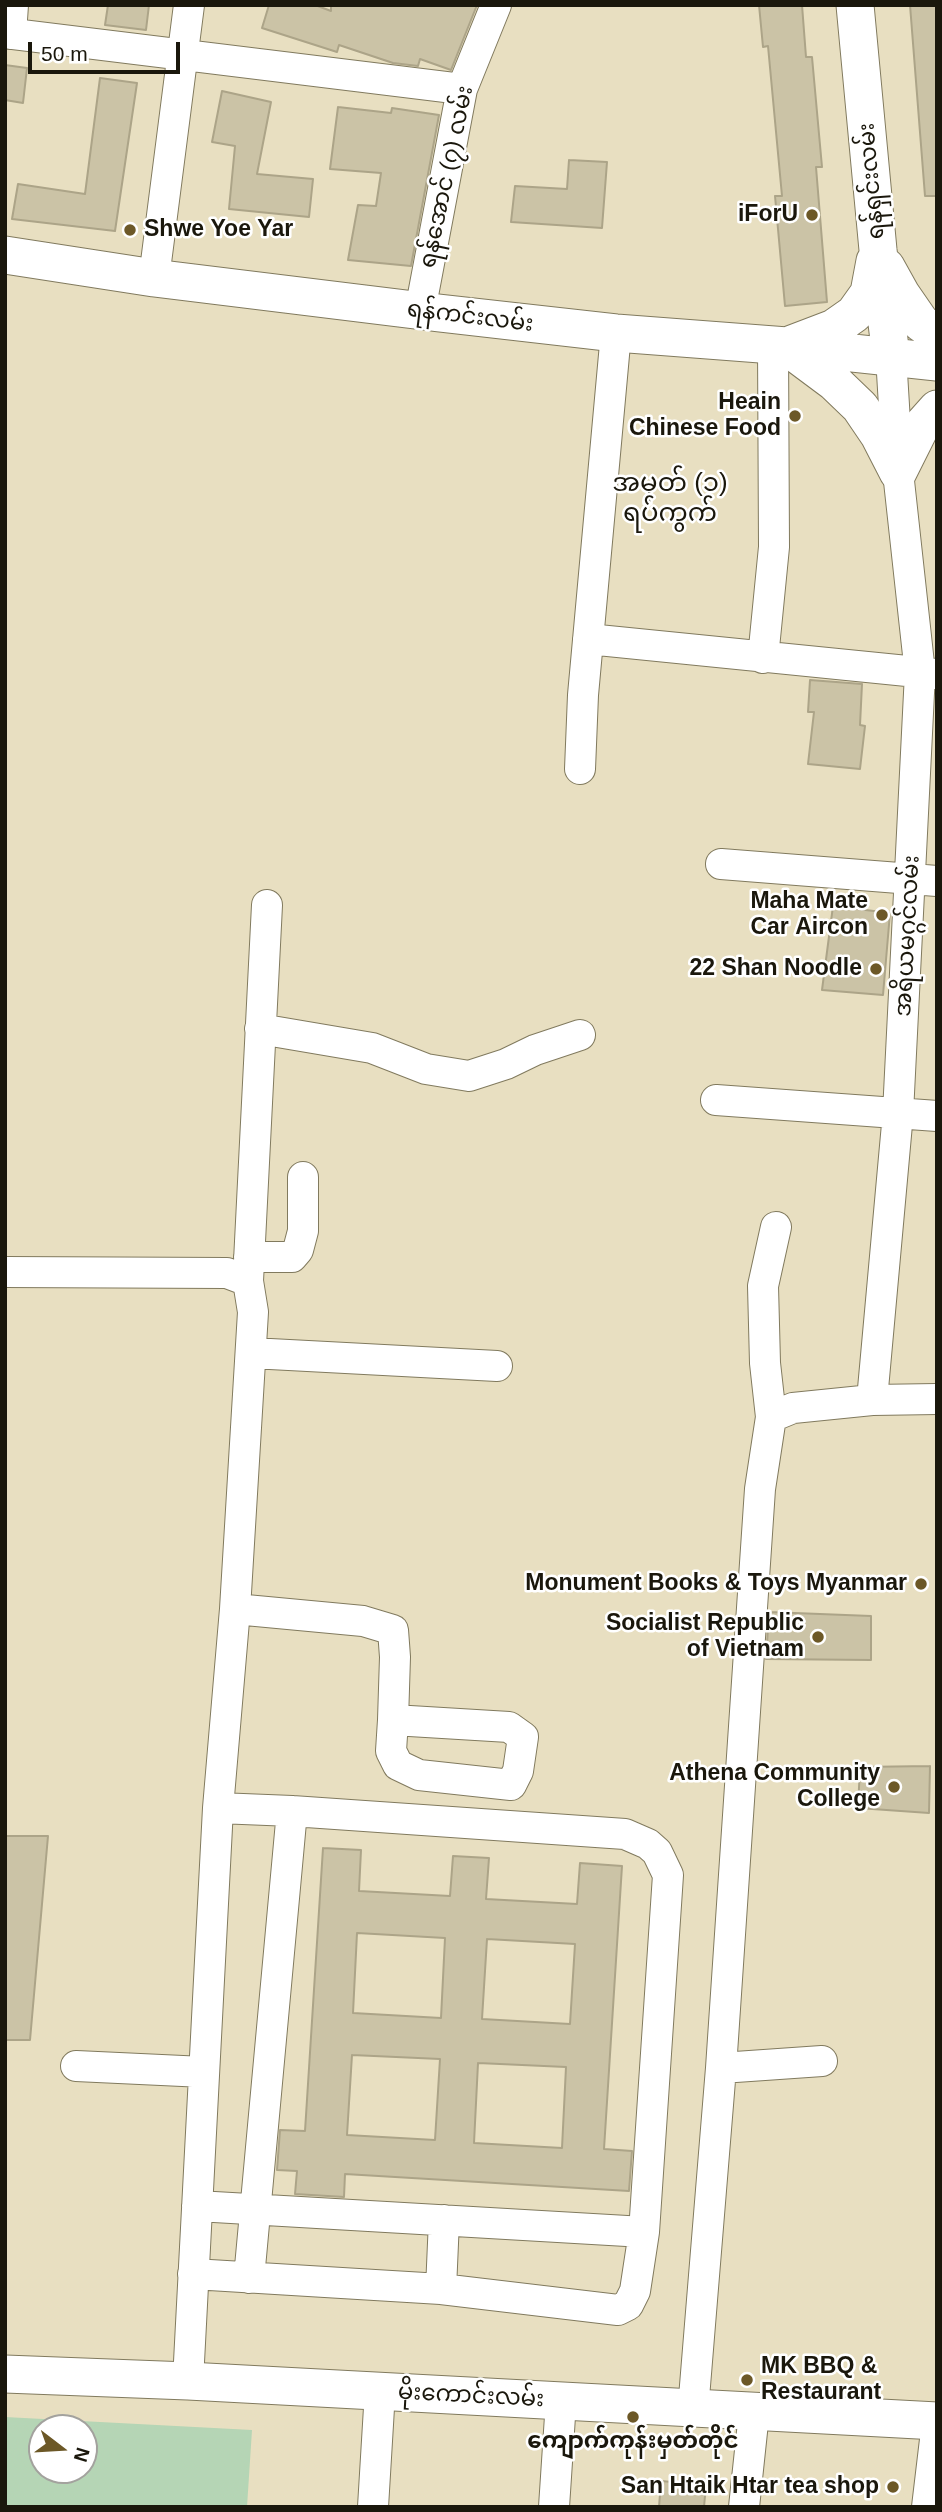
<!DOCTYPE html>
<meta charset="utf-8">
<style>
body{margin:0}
#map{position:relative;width:942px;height:2512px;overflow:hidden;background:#e8dfc1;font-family:Arial,sans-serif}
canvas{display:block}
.frame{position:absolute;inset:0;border:7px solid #1a170c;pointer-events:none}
.north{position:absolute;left:28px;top:2414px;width:70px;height:70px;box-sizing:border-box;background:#fff;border:2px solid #a3a29e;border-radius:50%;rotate:107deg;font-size:19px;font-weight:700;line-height:28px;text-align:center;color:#1a170c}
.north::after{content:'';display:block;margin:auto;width:24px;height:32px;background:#6c5827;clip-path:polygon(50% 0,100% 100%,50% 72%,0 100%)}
.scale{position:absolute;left:28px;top:42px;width:152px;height:32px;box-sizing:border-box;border:4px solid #1a170c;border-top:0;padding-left:9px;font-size:21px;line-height:24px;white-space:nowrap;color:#1a170c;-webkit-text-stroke:5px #fff;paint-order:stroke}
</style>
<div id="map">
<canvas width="942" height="2512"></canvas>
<div class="frame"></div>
<div class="north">N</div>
<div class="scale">50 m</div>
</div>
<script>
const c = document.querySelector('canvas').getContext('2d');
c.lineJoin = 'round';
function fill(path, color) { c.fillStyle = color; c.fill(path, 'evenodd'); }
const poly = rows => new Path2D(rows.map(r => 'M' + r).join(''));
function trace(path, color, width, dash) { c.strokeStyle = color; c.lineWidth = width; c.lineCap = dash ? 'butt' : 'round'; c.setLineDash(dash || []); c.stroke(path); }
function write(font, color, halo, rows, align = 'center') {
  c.font = font + ' Arial,"Noto Sans Myanmar",sans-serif'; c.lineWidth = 5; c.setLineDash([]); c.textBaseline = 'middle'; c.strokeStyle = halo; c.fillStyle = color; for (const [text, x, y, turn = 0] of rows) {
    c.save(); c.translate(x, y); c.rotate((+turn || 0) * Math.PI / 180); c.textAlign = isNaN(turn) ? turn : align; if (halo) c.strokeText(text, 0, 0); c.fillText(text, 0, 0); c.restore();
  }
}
const green = poly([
 [5,2417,252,2430,247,2507,5,2507],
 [42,2428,84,2428,84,2470,42,2470]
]);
const building = poly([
 [108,5,149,5,146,30,105,25,108,5],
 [269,5,315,5,331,11,331,5,477,5,451,70,420,59,418,66,393,63,339,45,337,52,262,28,269,5],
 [759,5,802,5,806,57,812,57,822,167,816,167,827,302,785,306,775,196,782,196,768,46,763,47,759,5],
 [910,5,937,5,937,196,925,196,910,5],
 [5,65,27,68,23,103,5,100,5,65],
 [100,78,137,83,115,231,12,219,18,184,85,194,100,78],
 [222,91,271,102,257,174,313,179,309,217,229,209,235,146,212,142,222,91],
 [338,107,391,113,392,108,439,115,411,266,348,260,358,205,376,206,381,173,330,169,338,107],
 [569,160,607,162,602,228,511,222,515,186,567,189,569,160],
 [810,680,862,684,860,725,865,726,860,769,808,764,814,712,808,712,810,680],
 [833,906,890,913,883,995,822,990,833,906],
 [769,1612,871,1616,871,1660,766,1659,769,1612],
 [930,1766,929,1813,858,1808,860,1767,930,1766],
 [5,1836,48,1836,30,2040,5,2040,5,1836],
 [323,1848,361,1850,359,1891,450,1896,453,1856,489,1858,486,1899,577,1904,580,1863,622,1866,604,2149,632,2151,629,2191,345,2174,344,2197,295,2194,297,2171,277,2170,280,2130,305,2131,323,1848],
 [357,1933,445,1938,441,2018,353,2013,357,1933],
 [487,1939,575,1944,570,2024,482,2019,487,1939],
 [352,2055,440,2059,435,2140,347,2135,352,2055],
 [478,2063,566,2067,562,2148,474,2143,478,2063],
 [661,2481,706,2485,704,2507,659,2507,661,2481]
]);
const minor = poly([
 [5,33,462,89],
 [11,34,13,5],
 [154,278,189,5],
 [420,311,462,89,496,5],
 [588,639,937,674],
 [763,658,774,547,773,345],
 [580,769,583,695,616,333],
 [721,864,937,881],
 [260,1029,372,1048,426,1069,469,1076,506,1064,535,1050,580,1035],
 [716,1100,937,1116],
 [249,1257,292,1257,298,1250,303,1231,303,1177],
 [5,1272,227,1273,248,1281,253,1312,235,1609,218,1808,188,2381],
 [248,1281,267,905],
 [251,1353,497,1366],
 [872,1400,898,1113,920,673,898,472,891,356],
 [771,1417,793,1408,872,1400,937,1399],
 [235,1609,363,1621,393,1630,395,1657,393,1720,509,1727,523,1737,518,1771,511,1785,419,1775,398,1765,391,1751,393,1720],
 [76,2066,204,2072],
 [721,2068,822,2061],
 [197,2206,644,2232],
 [193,2274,441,2289,618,2310,628,2305,635,2291,644,2232,668,1875,657,1852,648,1844,625,1834,292,1811,218,1808],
 [249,2278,292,1811],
 [441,2289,444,2220],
 [693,2410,721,2068,760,1489,771,1417,765,1363,763,1286,776,1227],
 [373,2507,380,2391],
 [554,2507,561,2401],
 [744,2507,754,2413],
 [927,2507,937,2423]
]);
const major = poly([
 [855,5,878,250,891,356],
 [5,255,154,278,439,313,616,333,787,346,937,362],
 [886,267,901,294,921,323,937,334],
 [792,344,834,328,854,314,869,293,875,261],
 [787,347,834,382,860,407,879,435,898,472],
 [898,472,920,428,937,409],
 [5,2374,188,2381,937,2421]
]);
const markers = [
 [812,215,7,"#6c5827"],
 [130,230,7,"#6c5827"],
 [795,416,7,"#6c5827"],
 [882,915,7,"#6c5827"],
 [876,969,7,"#6c5827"],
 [921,1584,7,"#6c5827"],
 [818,1637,7,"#6c5827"],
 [894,1787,7,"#6c5827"],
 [747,2380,7,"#6c5827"],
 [633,2417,7,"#6c5827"],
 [893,2487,7,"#6c5827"]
];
const streetNames = [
 ["ရန်အောင် (၇) လမ်း",447,177,-78],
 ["ရန်ရှင်းလမ်း",872,181,-95],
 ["ရန်ကင်းလမ်း",470,317,7],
 ["အရိယမဂ္ဂင်လမ်း",908,936,-87],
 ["မိုးကောင်းလမ်း",471,2396,3]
];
const poiNames = [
 ["iForU",798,215],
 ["Shwe Yoe Yar",144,230,"left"],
 ["Heain",781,403],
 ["Chinese Food",781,429],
 ["Maha Mate",868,902],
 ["Car Aircon",868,928],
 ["22 Shan Noodle",862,969],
 ["Monument Books & Toys Myanmar",907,1584],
 ["Socialist Republic",804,1624],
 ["of Vietnam",804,1650],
 ["Athena Community",880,1774],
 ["College",880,1800],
 ["MK BBQ &",761,2367,"left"],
 ["Restaurant",761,2393,"left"],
 ["ကျောက်ကုန်းမှတ်တိုင်",633,2442,"center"],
 ["San Htaik Htar tea shop",879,2487]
];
const quarterNames = [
 ["အမှတ် (၁)",670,484],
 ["ရပ်ကွက်",670,514]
];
fill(green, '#b5d5b5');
fill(building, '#cbc3a6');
trace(building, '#aca488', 2);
trace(minor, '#817a5e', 32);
trace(major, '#817a5e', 39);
trace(minor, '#fff', 30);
trace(major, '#fff', 37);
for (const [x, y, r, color] of markers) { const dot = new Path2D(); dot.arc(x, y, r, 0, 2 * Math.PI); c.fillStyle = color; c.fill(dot); trace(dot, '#fff', 2.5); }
write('23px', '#1a170c', '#fff', streetNames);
write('bold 23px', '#1a170c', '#fff', poiNames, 'right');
write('26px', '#1a170c', '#fff', quarterNames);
</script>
